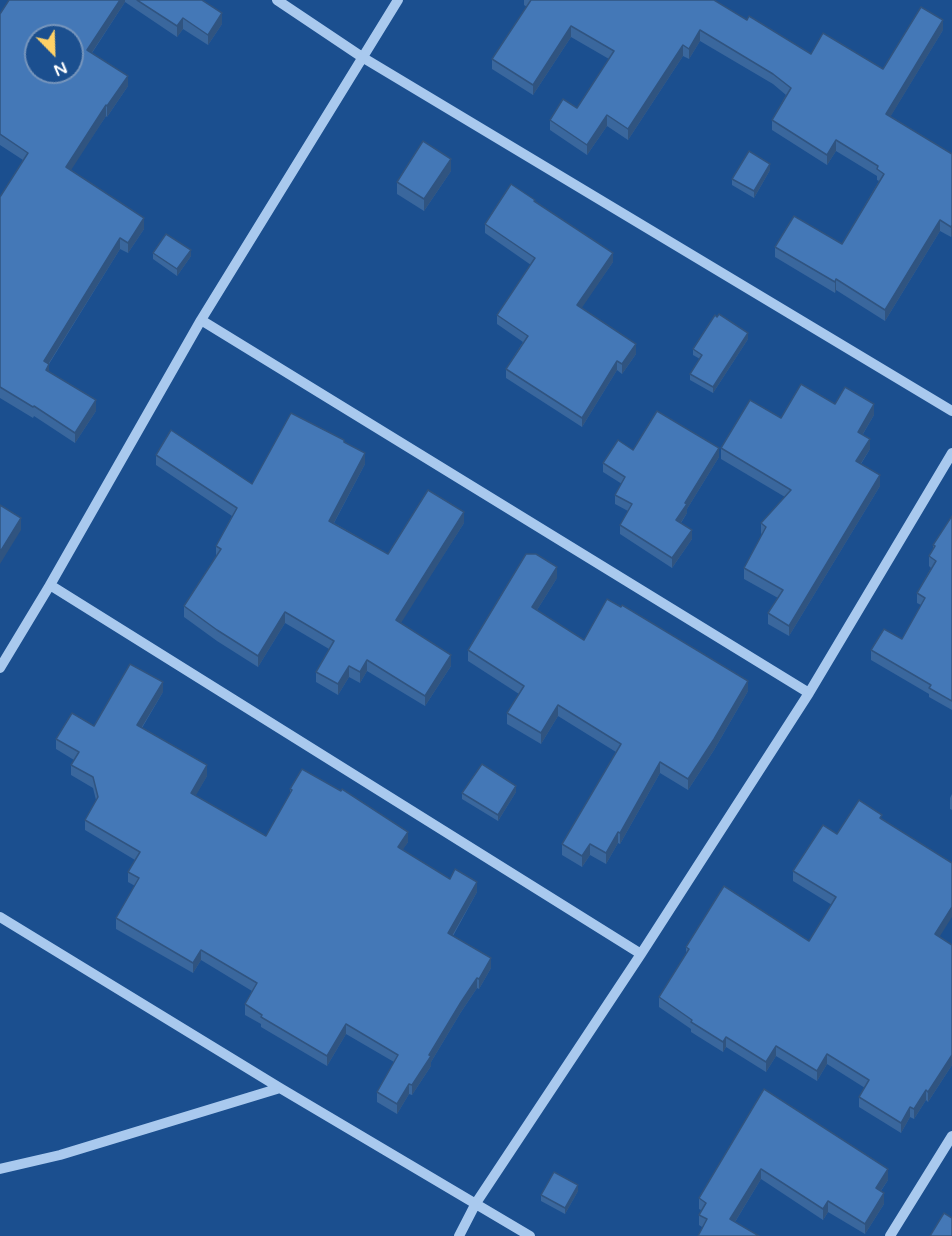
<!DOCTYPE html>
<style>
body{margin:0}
#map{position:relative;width:952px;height:1236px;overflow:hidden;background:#1b4f8f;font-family:"Varela Round",sans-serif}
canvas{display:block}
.north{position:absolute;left:24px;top:24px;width:60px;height:60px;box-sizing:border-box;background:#1b4f8f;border:2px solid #7695bc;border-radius:50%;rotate:157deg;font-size:16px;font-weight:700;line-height:24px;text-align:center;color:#fff}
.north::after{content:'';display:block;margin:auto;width:21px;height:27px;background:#ffd166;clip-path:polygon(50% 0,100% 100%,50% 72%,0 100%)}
</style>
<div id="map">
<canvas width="952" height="1236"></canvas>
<div class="north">N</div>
</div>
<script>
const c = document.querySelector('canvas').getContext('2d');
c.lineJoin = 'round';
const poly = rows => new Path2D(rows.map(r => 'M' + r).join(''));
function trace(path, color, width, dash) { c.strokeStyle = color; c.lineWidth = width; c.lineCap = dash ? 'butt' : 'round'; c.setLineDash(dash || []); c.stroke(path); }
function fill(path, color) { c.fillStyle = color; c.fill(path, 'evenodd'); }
const minor = poly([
 [277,0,362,57,952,411],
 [201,320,809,693],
 [50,585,641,954],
 [0,668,50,585,201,320,398,0],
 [0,917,280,1088,530,1236],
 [0,1169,60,1155,280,1088],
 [459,1236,476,1203,641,954,809,693,952,453],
 [890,1236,952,1136]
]);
const wall = poly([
 [9,0,202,0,222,24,208,45,183,29,177,37,125,2,92,53,128,86,107,117,106,116,70,170,144,229,128,253,120,249,49,364,49,373,96,411,75,443,34,416,33,418,0,398,0,197,23,160,0,145,0,14],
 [524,0,714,0,747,20,811,54,883,69,943,30,890,117,952,154,952,235,951,237,940,231,885,321,836,290,835,293,775,257,775,247,842,244,879,181,877,180,877,176,836,151,827,165,772,130,772,120,786,95,773,84,700,41,689,59,683,56,628,140,607,126,587,155,550,130,550,120,577,108,609,59,571,37,533,95,492,69,492,59,527,7,524,5],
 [770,170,754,198,732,185,732,179],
 [451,171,424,211,397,194,397,182],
 [535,202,613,262,581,308,636,354,622,374,617,370,582,427,506,378,506,369,523,342,497,324,497,315,531,265,485,233,485,224],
 [153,253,191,256,177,276,153,259],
 [748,339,713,393,690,380,690,374,700,359,693,355,693,349],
 [835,404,874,415,863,434,870,449,861,464,880,486,789,636,768,624,768,613,778,598,744,579,744,568,762,535,761,533,761,523,785,497,721,459,721,448,781,418],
 [344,442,365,464,334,523,388,554,464,523,400,623,451,666,425,706,367,671,360,683,349,677,338,695,316,682,316,672,329,649,285,623,258,667,217,641,184,617,184,606,216,557,216,546,232,516,156,465,156,455,252,484],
 [633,450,719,457,687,509,687,513,681,523,692,539,672,568,620,534,620,525,628,511,615,504,615,495,622,484,603,472,603,463],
 [952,516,952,710,929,697,929,694,871,660,871,650,902,639,921,605,917,603,917,593,931,568,929,566,929,556,933,549,933,545],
 [557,578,537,610,584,640,748,691,714,750,688,790,660,773,620,844,618,843,606,864,590,855,582,867,562,855,562,844,616,752,558,716,541,744,507,724,507,713,519,694,468,661,468,650],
 [163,692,142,728,207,776,195,796,266,836,290,794,290,789,408,842,402,850,450,879,477,892,453,936,491,968,479,989,477,988,461,1012,431,1062,431,1066,412,1095,409,1094,397,1114,377,1102,377,1092,394,1062,346,1034,327,1066,261,1027,261,1024,245,1015,245,1004,252,991,201,960,193,973,116,929,116,918,135,886,128,882,128,872,135,860,85,830,85,820,96,800,93,788,71,775,71,765,74,760,56,749,56,739,94,726],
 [516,792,498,821,462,799,462,793],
 [952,794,952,810,950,809,950,798],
 [882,819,940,937,952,945,952,1065,928,1102,926,1100,914,1119,910,1117,901,1133,859,1107,859,1097,865,1088,827,1064,817,1081,776,1056,766,1072,726,1047,723,1052,691,1032,691,1029,659,1007,659,997,686,954,686,947,809,941,832,905,793,881,793,871,837,834],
 [764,1089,888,1180,881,1191,884,1204,865,1234,828,1212,823,1220,761,1179,735,1222,702,1227,699,1225,699,1215,701,1210,699,1209,699,1198],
 [578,1191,565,1214,541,1201,541,1195]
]);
const shadedWall = poly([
 [120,0,125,0,125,2,87,60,87,50],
 [222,13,222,24,208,45,208,35],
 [183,18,183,29,177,37,177,26],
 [943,20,943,30,886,124,886,114],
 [571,26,571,37,533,95,533,85],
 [700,30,700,41,689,59,689,49],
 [683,45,683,56,628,140,628,129],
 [128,76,128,86,107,117,107,106],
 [106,105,106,116,66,178,66,167],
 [607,115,607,126,587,155,587,145],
 [836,140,836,151,827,165,827,155],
 [451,159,451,171,424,211,424,199],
 [770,164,770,170,754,198,754,191],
 [144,218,144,229,128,253,128,243],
 [940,220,940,231,885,321,885,310],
 [952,225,952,235,951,237,951,227],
 [120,238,120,249,44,371,44,361],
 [191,250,191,256,177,276,177,269],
 [613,253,613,262,577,315,577,305],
 [836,279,836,290,835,293,835,282],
 [748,333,748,339,713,393,713,387],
 [636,344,636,354,622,374,622,364],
 [617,361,617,370,582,427,582,418],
 [49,364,49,374,46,370],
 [96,400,96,411,75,443,75,433],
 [874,404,874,415,858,442,858,432],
 [870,439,870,449,856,471,856,461],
 [719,448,719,457,687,509,687,513,676,530,676,520,685,503],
 [365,453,365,464,329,532,329,521],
 [880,475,880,486,789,636,789,626],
 [464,512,464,523,396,631,396,620],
 [21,518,21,530,0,564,0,552],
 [692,530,692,539,672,568,672,558],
 [557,567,557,578,532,618,532,607],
 [285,612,285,623,258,667,258,656],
 [451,655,451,666,425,706,425,696],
 [367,660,367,671,360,683,360,672],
 [349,666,349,677,338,695,338,684],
 [748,681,748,691,714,750,688,790,688,779],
 [163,682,163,692,137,735,137,725],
 [558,705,558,716,541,744,541,733],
 [660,762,660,773,620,844,620,833],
 [207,765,207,776,191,804,191,793],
 [516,786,516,792,498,821,498,815],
 [408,832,408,842,398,857,398,847],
 [618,832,618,843,606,864,606,853],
 [590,844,590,855,582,867,582,856],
 [477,882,477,892,448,943,448,933],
 [952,907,952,917,935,944,935,934],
 [201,950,201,960,193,973,193,963],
 [491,958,491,968,479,989,479,979],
 [477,978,477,988,461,1012,431,1062,431,1066,412,1095,412,1085,461,1002],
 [346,1024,346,1034,327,1066,327,1056],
 [726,1037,726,1047,723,1052,723,1042],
 [776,1046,776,1056,766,1072,766,1062],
 [827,1054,827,1064,817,1081,817,1071],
 [952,1055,952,1065,928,1102,928,1092],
 [409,1084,409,1094,397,1114,397,1104],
 [926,1090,926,1100,914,1119,914,1109],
 [910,1107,910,1117,901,1133,901,1123],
 [761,1169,761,1179,730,1230,730,1219],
 [888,1169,888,1180,876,1198,876,1188],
 [578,1185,578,1191,565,1214,565,1208],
 [884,1193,884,1204,865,1234,865,1224],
 [828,1201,828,1212,823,1220,823,1209]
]);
const building = poly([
 [9,0,120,0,87,50,128,76,107,106,106,105,66,167,144,218,128,243,120,238,44,361,49,364,46,370,96,400,75,433,34,406,33,407,0,387,0,197,28,153,0,134,0,14,9,0],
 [36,36,72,36,72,72,36,72,36,36],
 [137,0,202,0,222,13,208,35,183,18,177,26,137,0],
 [531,0,714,0,747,20,749,16,811,54,823,33,883,69,921,7,943,20,886,114,952,154,952,225,951,227,940,220,885,310,836,279,835,282,775,247,794,216,842,244,884,174,877,169,878,166,836,140,827,155,772,120,791,88,773,74,700,30,689,49,683,45,628,129,607,115,587,145,550,120,563,99,577,108,614,51,571,26,533,85,492,59,531,0],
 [423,141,451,159,424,199,397,182,423,141],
 [749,151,770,164,754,191,732,179,749,151],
 [511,184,535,200,534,201,613,253,577,305,636,344,622,364,617,361,582,418,506,369,528,336,497,315,535,258,485,224,511,184],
 [166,234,191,250,177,269,153,253,166,234],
 [719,314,748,333,713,387,690,374,702,355,693,349,715,315,717,317,719,314],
 [801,384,835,404,845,387,874,404,858,432,870,439,856,461,880,475,789,626,768,613,783,590,744,568,766,527,761,523,791,490,721,448,750,400,781,418,801,384],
 [657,411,719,448,685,503,687,504,676,520,692,530,672,558,620,525,632,504,615,495,625,477,603,463,618,440,633,450,657,411],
 [291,413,344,440,344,442,365,453,329,521,388,554,428,490,464,512,396,620,451,655,425,696,367,660,360,672,349,666,338,684,316,672,334,641,285,612,258,656,217,630,184,606,221,549,216,546,237,508,156,455,171,430,252,484,291,413],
 [0,505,21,518,0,552,0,505],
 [952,516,952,701,929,688,931,685,871,650,884,629,902,639,925,598,917,593,936,561,929,556,935,546,933,545,952,516],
 [526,554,536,554,557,567,532,607,584,640,607,599,621,607,622,605,748,681,714,739,688,779,660,762,620,833,618,832,606,853,590,844,582,856,562,844,621,744,558,705,541,733,507,713,524,686,468,650,526,554],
 [130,664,163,682,137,725,207,765,191,793,266,836,292,790,290,789,302,769,341,791,342,789,408,832,398,847,450,879,455,869,477,882,448,933,491,958,479,979,477,978,461,1002,429,1055,431,1056,412,1085,409,1084,397,1104,377,1092,398,1055,346,1024,327,1056,261,1017,262,1015,245,1004,257,983,201,950,193,963,116,918,139,878,128,872,140,852,85,820,98,797,93,777,71,765,79,752,56,739,72,713,94,726,130,664],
 [482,764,516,786,498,815,462,793,482,764],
 [859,800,882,815,880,818,952,863,952,907,935,934,952,945,952,1055,928,1092,926,1090,914,1109,910,1107,901,1123,859,1097,869,1080,827,1054,817,1071,776,1046,766,1062,726,1037,723,1042,691,1022,692,1020,659,997,689,949,686,947,724,886,809,941,836,897,793,871,823,825,837,834,859,800],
 [764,1089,888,1169,876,1188,884,1193,865,1224,828,1201,823,1209,761,1169,730,1219,759,1236,698,1236,707,1219,699,1215,706,1203,699,1198,764,1089],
 [554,1172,578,1185,565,1208,541,1195,554,1172],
 [944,1213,952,1218,952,1236,930,1236,944,1213]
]);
trace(minor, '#a9c9ee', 10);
fill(wall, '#3a679d');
fill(shadedWall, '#305480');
fill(building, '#4478b7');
trace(building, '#305480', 1.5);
</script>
